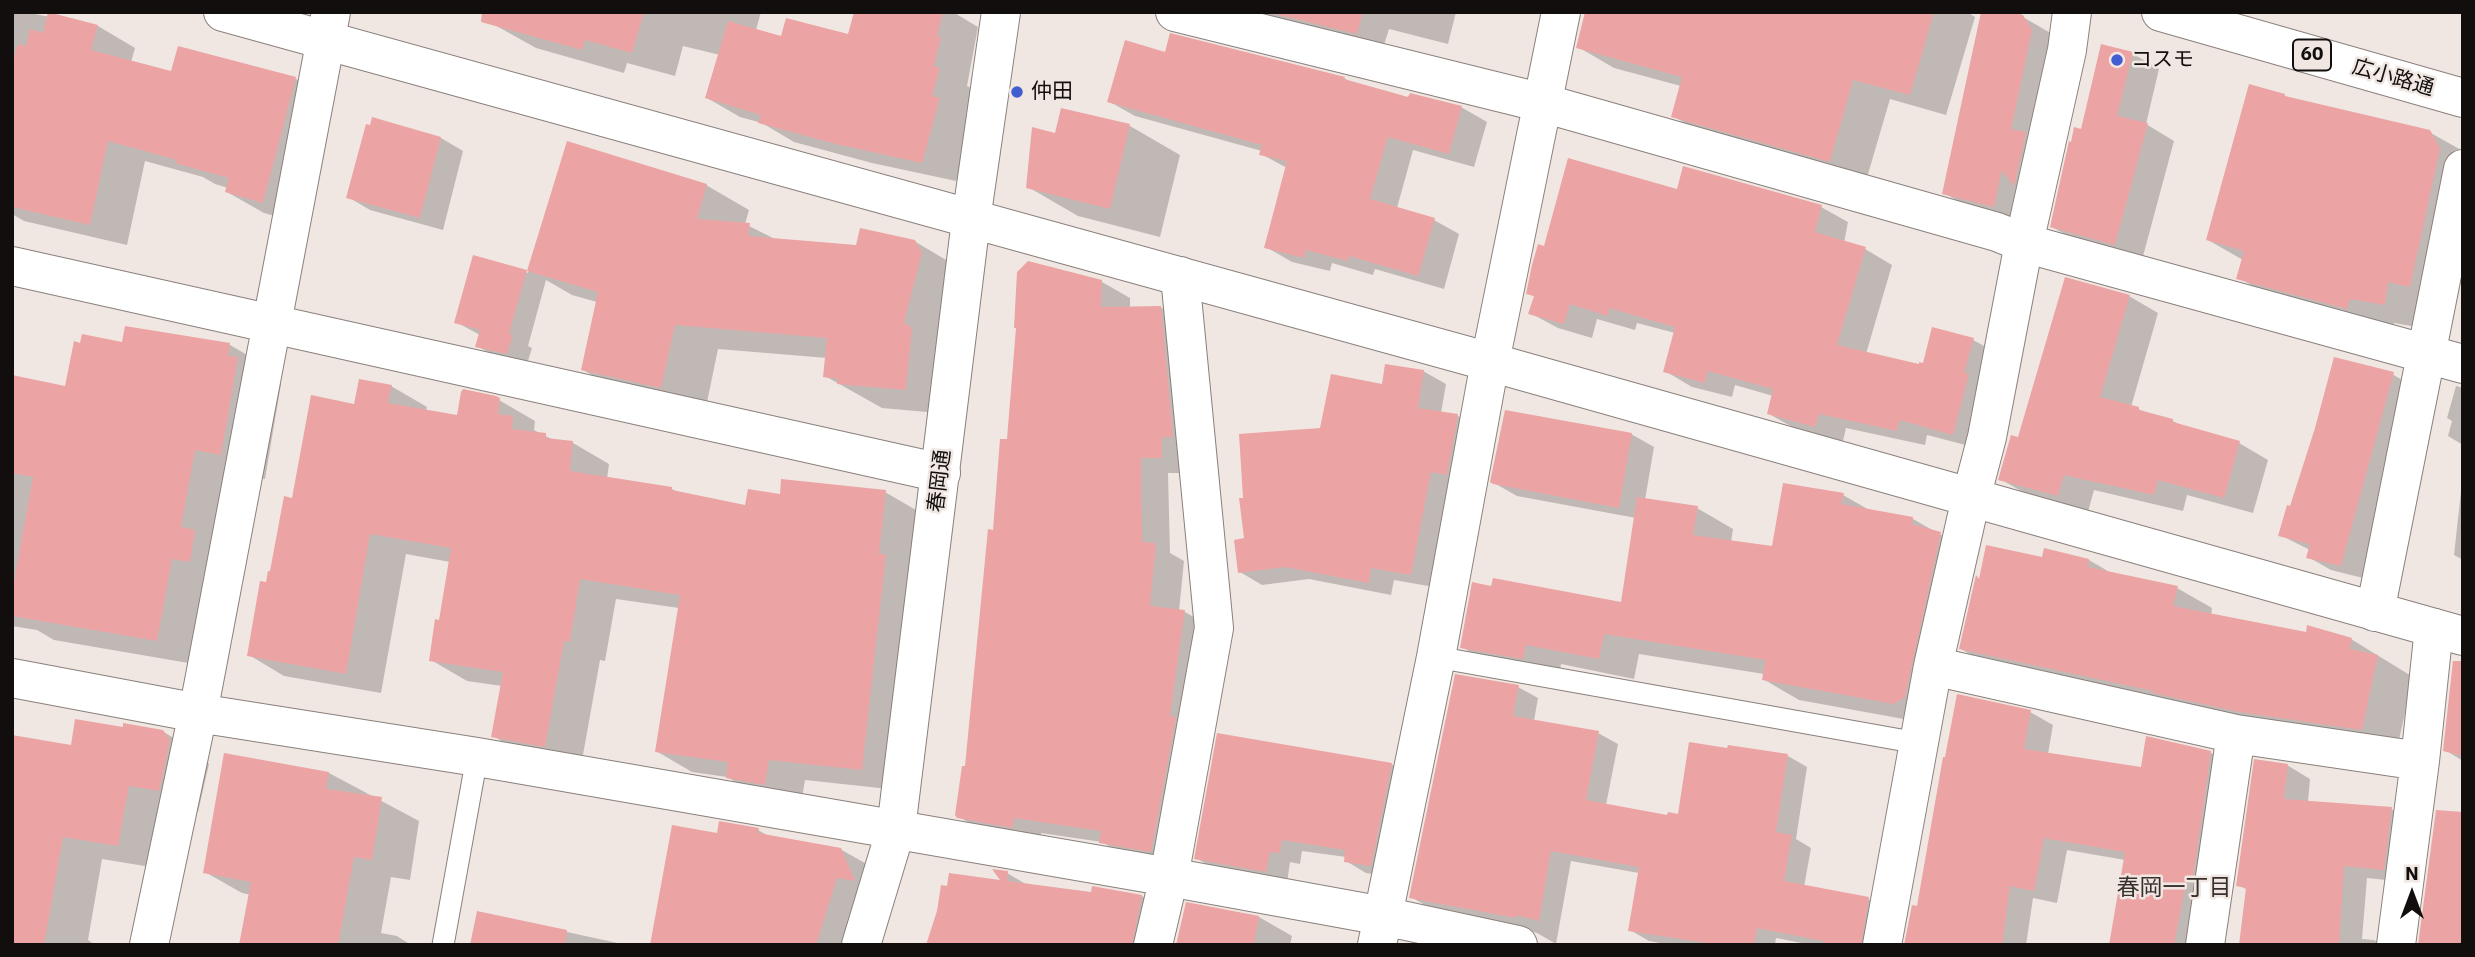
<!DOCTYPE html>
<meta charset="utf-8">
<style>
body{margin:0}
#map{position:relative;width:2475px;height:957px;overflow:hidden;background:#f1e7e2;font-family:"IBM Plex Sans",sans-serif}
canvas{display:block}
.frame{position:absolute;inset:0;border:14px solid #120e0d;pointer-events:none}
.north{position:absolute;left:2377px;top:859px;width:70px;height:70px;-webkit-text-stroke:5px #f1e7e2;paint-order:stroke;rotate:0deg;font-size:19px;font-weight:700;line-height:28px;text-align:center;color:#120e0d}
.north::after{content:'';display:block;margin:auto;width:24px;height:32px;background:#120e0d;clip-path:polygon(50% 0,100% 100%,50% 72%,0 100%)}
</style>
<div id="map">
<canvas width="2475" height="957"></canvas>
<div class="frame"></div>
<div class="north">N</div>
</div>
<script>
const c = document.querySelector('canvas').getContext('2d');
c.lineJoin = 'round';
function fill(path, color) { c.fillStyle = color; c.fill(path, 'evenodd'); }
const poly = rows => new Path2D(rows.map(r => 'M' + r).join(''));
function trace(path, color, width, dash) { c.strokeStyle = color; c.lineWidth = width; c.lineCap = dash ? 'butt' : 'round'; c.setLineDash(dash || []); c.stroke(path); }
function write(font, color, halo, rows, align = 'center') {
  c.font = font + ' "IBM Plex Sans","Noto Sans JP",sans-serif'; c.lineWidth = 5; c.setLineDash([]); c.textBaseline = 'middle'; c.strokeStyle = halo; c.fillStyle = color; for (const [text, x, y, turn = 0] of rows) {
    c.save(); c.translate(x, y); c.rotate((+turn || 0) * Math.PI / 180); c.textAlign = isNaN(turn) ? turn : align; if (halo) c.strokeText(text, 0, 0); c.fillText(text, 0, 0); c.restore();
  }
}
const shadow = poly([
 [12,12,24,12,98,26,135,48,131,62,172,73,179,48,296,79,333,100,300,223,264,213,227,192,228,188,215,184,203,177,145,161,127,245,24,221,12,214],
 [496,12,761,12,756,30,783,38,849,36,856,12,953,12,978,27,967,86,973,89,966,115,973,119,956,181,872,163,794,142,762,123,740,117,707,98,720,55,683,46,675,76,627,63,624,73,536,48,493,24],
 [1259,12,1456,12,1448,44,1389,29,1383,48,1274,21],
 [1587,12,1967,12,1975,17,1946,115,1890,99,1866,181,1709,137,1673,116,1681,86,1614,68,1578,47],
 [2023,17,2059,38,2030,227,1979,213,1944,193],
 [2132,53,2159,69,2146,124,2174,141,2142,260,2079,242,2052,227,2082,131],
 [1167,54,1344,78,1352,83,1409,100,1461,107,1487,122,1474,167,1413,150,1397,208,1434,220,1459,234,1444,289,1375,269,1373,275,1332,263,1330,271,1292,262,1266,247,1287,168,1261,154,1262,151,1135,116,1110,102],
 [1063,110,1130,126,1180,155,1160,237,1078,216,1028,187,1057,135],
 [2429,132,2463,151,2428,329,2394,323,2391,333,2282,303,2239,278,2243,260,2208,240],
 [441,138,463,151,443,230,370,210,348,197],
 [568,143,706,185,749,210,745,224,777,240,858,247,914,241,958,267,949,414,882,408,825,376,827,358,718,349,705,412,626,394,583,370,597,302,572,295,546,280,528,346,532,348,527,364,497,357,477,346,480,335,456,322,526,272,528,273],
 [1678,191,1821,207,1848,222,1844,243,1865,249,1892,265,1866,354,1920,366,1973,340,2001,355,1981,449,1927,435,1925,445,1846,428,1843,441,1796,429,1769,414,1773,396,1735,385,1732,397,1692,387,1665,371,1675,333,1637,323,1635,330,1597,319,1592,338,1558,328,1530,313,1535,297,1528,293,1545,248],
 [1102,282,1130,298,1130,308,1160,307,1189,324,1190,473,1168,473,1170,553,1184,561,1179,611,1185,612,1213,628,1179,867,1129,858,1102,842,1041,833,1040,843,987,833,959,817,967,768,994,532,1009,441],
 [2129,296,2158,313,2131,407,2173,421,2185,428,2239,443,2268,460,2253,513,2187,495,2183,511,2094,490,2088,512,2030,496,2000,479,2019,439],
 [123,344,230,345,273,370,272,379,281,384,265,479,238,474,200,665,54,640,37,630,12,626,12,377,66,388],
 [1423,371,1446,384,1441,413,1458,416,1480,429,1434,587,1394,580,1391,595,1309,579,1262,585,1240,572,1246,540,1322,430,1384,386],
 [2392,374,2414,387,2363,578,2331,570,2308,557,2310,550,2280,535,2292,508],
 [391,386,427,407,426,411,458,417,499,400,535,421,534,430,543,435,556,441,573,443,609,464,607,479,672,489,679,493,746,507,781,496,885,492,921,513,898,790,805,780,801,804,764,798,727,777,692,772,656,751,679,608,616,599,605,661,600,660,581,766,529,757,493,736,502,686,467,681,431,660,441,622,450,562,406,554,381,693,284,676,249,655,293,500,356,406],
 [2456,386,2463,388,2463,445,2448,436,2452,421,2447,418],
 [1631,434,1654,447,1645,500,1697,508,1733,529,1731,542,1774,548,1843,495,1871,511,1913,519,1976,555,1931,724,1799,700,1763,679,1764,674,1639,654,1634,679,1561,664,1559,679,1497,668,1462,647,1622,604,1636,518,1517,496,1494,483],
 [2463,473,2463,560,2454,555],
 [2044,559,2089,560,2113,574,2177,588,2212,608,2211,616,2307,634,2351,639,2413,677,2397,749,1996,669,1961,649,1981,580],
 [2463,673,2463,761,2445,750],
 [1518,687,1538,698,1534,721,1598,733,1618,744,1606,805,1669,817,1680,816,1788,756,1807,767,1796,839,1811,848,1804,887,1868,899,1887,910,1882,945,1812,945,1776,938,1775,945,1672,945,1649,941,1630,930,1639,873,1571,861,1556,944,1537,933,1507,926,1498,921,1430,908,1411,897],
 [2030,712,2053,725,2048,754,2142,769,2211,753,2234,766,2199,945,2111,945,2125,860,2067,850,2057,903,2033,898,2026,945,1906,945,1919,908],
 [124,729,162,731,202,755,209,764,198,812,168,807,157,868,102,859,88,940,95,945,12,945,73,747],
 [1219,735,1391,764,1412,776,1391,877,1366,873,1346,861,1346,857,1302,851,1300,864,1290,862,1287,883,1217,870,1196,858],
 [225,755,329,773,419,821,410,880,391,877,381,933,397,936,411,945,241,945,251,895,242,893,205,872],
 [2287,765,2310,779,2308,802,2391,809,2414,822,2406,882,2367,878,2362,939,2374,940,2383,945,2241,945,2248,890,2238,885],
 [758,830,772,838,840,849,879,871,861,945,652,945,719,835],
 [1007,873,1029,886,1092,894,1093,888,1142,896,1175,915,1168,945,928,945,1004,882],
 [479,913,627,945,472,945],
 [1259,917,1292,936,1290,945,1177,945]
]);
const building = poly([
 [48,12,98,25,91,50,171,71,178,46,296,77,263,203,225,192,229,178,175,163,177,160,108,141,90,225,12,207,12,63,18,44,26,46,30,29,43,33],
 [482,12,644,12,632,53,585,40,582,50,481,22],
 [854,12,943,12,937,37,941,37,934,66,940,68,932,96,940,98,922,163,836,144,758,123,761,115,705,98,728,21,781,36,786,18,848,34],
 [1267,12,1363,12,1357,34],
 [1585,12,1934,12,1910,95,1853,80,1830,162,1671,117,1682,77,1576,48],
 [1981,12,2013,12,2023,15,2032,30,2011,129,2026,132,2014,186,2002,170,1994,207,1942,194],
 [1170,33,1345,77,1344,79,1408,97,1410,93,1462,106,1449,154,1388,137,1370,199,1435,218,1418,276,1349,256,1348,261,1306,250,1304,258,1264,248,1287,161,1259,155,1262,145,1107,102,1125,40,1165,52],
 [2101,44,2133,52,2117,116,2148,123,2115,245,2050,227,2069,141,2071,142,2074,127,2081,129],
 [2249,84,2285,94,2285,96,2430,130,2440,148,2410,287,2388,282,2385,305,2350,299,2347,309,2236,279,2244,251,2206,240],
 [1061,108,1130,124,1110,209,1026,188,1032,127,1055,133],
 [372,117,441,137,420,218,346,198,366,124,370,125],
 [567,141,707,184,697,219,750,223,748,236,856,245,860,228,915,240,922,253,904,322,912,328,906,390,837,384,838,379,823,377,827,338,675,325,661,388,581,370,598,292,527,271],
 [1568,158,1677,189,1683,166,1822,205,1815,232,1866,247,1837,345,1919,364,1919,362,1923,363,1932,327,1974,338,1964,373,1969,374,1953,435,1900,420,1897,431,1819,414,1815,427,1767,414,1773,389,1708,371,1705,383,1663,372,1675,327,1609,308,1608,316,1570,304,1564,324,1528,314,1534,296,1526,294,1532,265,1538,244,1544,246],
 [473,255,527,270,509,334,513,335,507,354,475,347,480,330,454,323],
 [1028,261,1102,280,1101,307,1161,306,1173,437,1162,437,1162,458,1141,458,1142,542,1156,543,1150,606,1185,610,1170,716,1176,717,1151,852,1099,843,1101,831,1014,818,1013,828,957,818,955,815,962,766,965,766,988,529,993,530,1000,439,1007,439,1016,328,1014,328,1017,272],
 [2065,277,2130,295,2100,397,2139,407,2139,410,2173,419,2173,422,2240,441,2224,498,2158,480,2154,495,2064,475,2058,496,1998,480,2011,435,2018,437],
 [125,326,230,343,228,356,238,357,221,455,195,450,181,527,195,530,190,562,172,559,157,641,12,616,12,593,33,477,12,473,12,375,65,386,74,341,80,343,82,334,122,342],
 [2334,357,2394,372,2341,566,2306,558,2310,544,2278,536,2287,505,2290,506,2315,428],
 [1385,364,1424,370,1418,408,1458,414,1447,475,1431,472,1411,575,1371,568,1369,583,1285,567,1238,573,1234,540,1244,538,1239,498,1243,498,1239,434,1320,428,1331,374,1382,384],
 [359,379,392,385,388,403,457,415,461,392,463,389,496,396,500,398,498,414,513,416,512,429,546,433,546,438,573,441,570,471,672,487,672,490,745,505,748,489,780,494,781,479,886,490,879,554,886,554,862,770,769,760,765,785,726,778,728,762,655,752,680,595,580,579,570,642,564,641,545,747,491,737,503,672,429,661,435,619,439,620,451,548,370,534,346,674,247,656,260,581,266,582,268,571,270,571,284,496,292,498,311,395,354,404],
 [1505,410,1632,433,1619,508,1493,484,1490,482],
 [1783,483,1844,493,1841,504,1913,517,1912,524,1941,532,1905,697,1894,704,1762,680,1765,660,1604,634,1599,659,1526,645,1523,659,1460,648,1472,582,1491,586,1493,578,1621,602,1637,497,1698,506,1693,535,1772,546],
 [1986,545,2042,557,2044,548,2089,559,2088,567,2178,586,2173,606,2306,632,2307,625,2352,638,2350,649,2378,655,2362,730,2240,712,2153,693,2153,691,1959,649,1976,575,1979,579],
 [2453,661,2463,661,2463,756,2443,751],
 [1455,674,1519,685,1513,716,1599,731,1586,800,1667,815,1668,812,1678,814,1689,742,1727,748,1728,745,1788,754,1776,832,1792,835,1784,881,1869,897,1861,945,1823,945,1824,941,1757,928,1754,945,1720,945,1628,931,1639,867,1551,851,1539,921,1516,915,1516,918,1409,898],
 [1957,694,2031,710,2024,749,2141,767,2146,736,2211,751,2193,877,2187,876,2174,945,2109,945,2125,852,2044,838,2034,891,2010,886,2002,945,1904,945,1912,905,1917,906,1943,757,1945,757],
 [75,719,123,727,123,723,163,730,170,740,159,791,129,786,118,846,63,837,44,945,12,945,12,735,71,745],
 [1217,733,1392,763,1371,866,1344,862,1345,850,1282,840,1280,853,1270,852,1266,872,1194,859],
 [224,753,329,772,326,789,382,797,372,860,354,857,338,945,239,945,251,882,203,873],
 [2254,759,2288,764,2284,799,2392,807,2384,870,2344,866,2339,945,2239,945,2246,888,2236,886],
 [2436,810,2463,812,2463,945,2418,945],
 [719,821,759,828,758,833,841,848,855,881,837,878,816,945,650,945,672,825,717,833],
 [992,869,1008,871,1007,881,1091,892,1092,886,1142,895,1132,945,926,945,937,911,941,885,947,886,949,873,1000,880],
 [1186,902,1259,916,1254,945,1176,945],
 [477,911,567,930,565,945,470,945]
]);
const lane = poly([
 [1436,657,1918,743],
 [443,945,477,757]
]);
const street = poly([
 [1175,12,1543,103,1997,232,2024,243,2463,364],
 [12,266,941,473],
 [2375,612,2463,169],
 [1933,666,2236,734,2420,761],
 [12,678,198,713,477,757,1169,877,1383,916,1518,945],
 [149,945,198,713,331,12],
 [1153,945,1169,877,1214,628,1180,276],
 [1377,945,1436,657,1490,362,1561,12],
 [1882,945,1933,666,1971,498,1987,437,2024,243,2067,50,2072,12],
 [2205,945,2236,734],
 [2396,945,2420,761,2434,628]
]);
const secondary = poly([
 [223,12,1490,362,2463,636],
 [861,945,896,829,971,220,1001,12]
]);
const primary = poly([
 [2161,12,2463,98]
]);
const markers = [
 [2117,60,7,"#425dd0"],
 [1017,92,7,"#425dd0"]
];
const shields = [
 [2312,55,38]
];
const shieldNames = [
 ["60",2312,55]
];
const poiNames = [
 ["コスモ",2131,60],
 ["仲田",1031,92]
];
const streetNames = [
 ["広小路通",2393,78,16],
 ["春岡通",940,481,-83]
];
const neighbourhoodNames = [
 ["春岡一丁目",2174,888]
];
fill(shadow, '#0003');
fill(building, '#eba3a4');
trace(lane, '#8a807c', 23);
trace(street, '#8a807c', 40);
trace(secondary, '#8a807c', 40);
trace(primary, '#8a807c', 40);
trace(lane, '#fff', 21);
trace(street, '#fff', 38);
trace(secondary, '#fff', 38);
trace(primary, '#fff', 38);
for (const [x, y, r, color] of markers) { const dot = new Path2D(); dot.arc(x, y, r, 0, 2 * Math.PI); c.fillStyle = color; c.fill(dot); trace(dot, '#f1e7e2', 2.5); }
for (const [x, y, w] of shields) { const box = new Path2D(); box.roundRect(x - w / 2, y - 15.5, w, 31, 5); c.fillStyle = '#f1e7e2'; c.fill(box); trace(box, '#120e0d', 2); }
write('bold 19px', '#120e0d', null, shieldNames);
write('21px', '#120e0d', '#f1e7e2', poiNames, 'left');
write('21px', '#120e0d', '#f1e7e2', streetNames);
write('23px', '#372f2b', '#f1e7e2', neighbourhoodNames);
</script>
